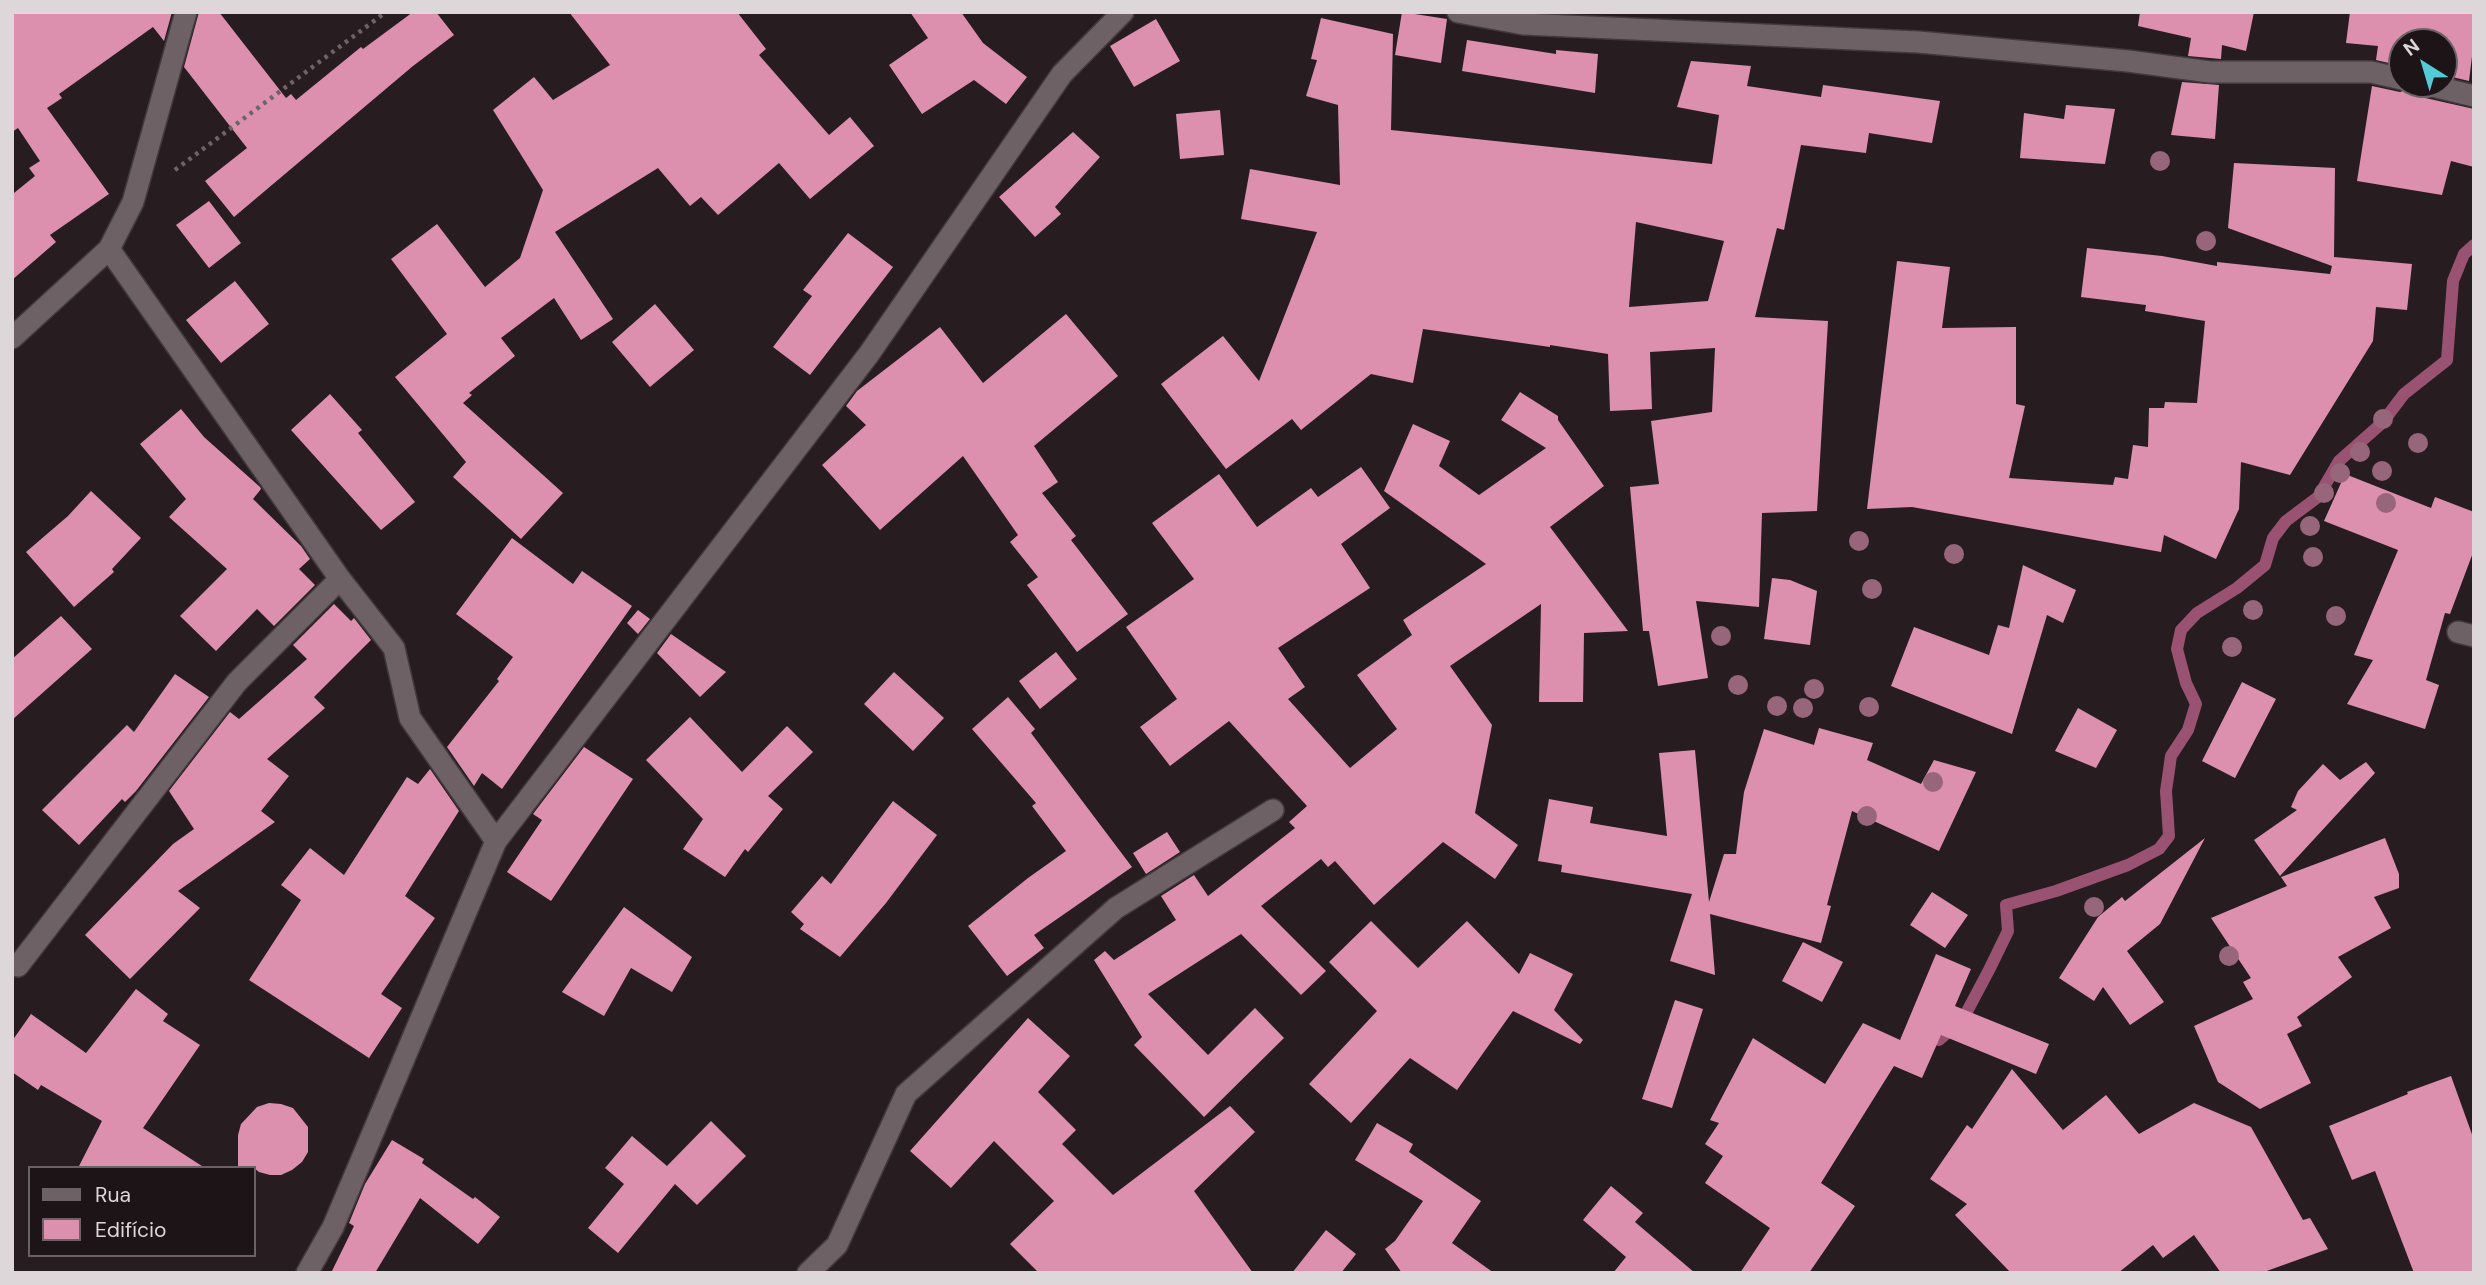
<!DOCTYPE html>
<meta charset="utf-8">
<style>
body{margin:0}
#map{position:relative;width:2486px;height:1285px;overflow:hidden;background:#271d21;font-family:"DM Sans",sans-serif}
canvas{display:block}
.frame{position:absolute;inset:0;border:14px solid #ded7d9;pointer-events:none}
.legend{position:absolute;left:28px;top:1166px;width:228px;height:91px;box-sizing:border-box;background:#1d1418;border:2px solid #6a6265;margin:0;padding:9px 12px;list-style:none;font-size:21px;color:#ded7d9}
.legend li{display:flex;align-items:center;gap:14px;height:35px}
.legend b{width:35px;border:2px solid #6a6265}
.north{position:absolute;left:2388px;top:28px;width:70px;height:70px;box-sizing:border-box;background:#1d1418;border:2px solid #6a6265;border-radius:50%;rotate:323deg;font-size:19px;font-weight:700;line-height:28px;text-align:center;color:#ded7d9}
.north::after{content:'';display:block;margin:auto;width:24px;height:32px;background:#52cbd7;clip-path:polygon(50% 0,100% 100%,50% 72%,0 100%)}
</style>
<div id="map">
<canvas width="2486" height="1285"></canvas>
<div class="frame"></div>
<ul class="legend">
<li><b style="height:9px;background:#6d6165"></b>Rua</li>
<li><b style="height:19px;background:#dd8fae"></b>Edifício</li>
</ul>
<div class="north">N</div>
</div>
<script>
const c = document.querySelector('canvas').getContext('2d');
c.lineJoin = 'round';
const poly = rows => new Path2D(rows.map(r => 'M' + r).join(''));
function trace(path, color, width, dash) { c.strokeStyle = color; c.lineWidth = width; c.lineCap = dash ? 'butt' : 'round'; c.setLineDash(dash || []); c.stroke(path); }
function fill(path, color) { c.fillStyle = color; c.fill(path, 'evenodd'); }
const stream = poly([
 [1939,1040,1963,1019,1989,970,2008,931,2006,905,2056,891,2128,865,2159,849,2169,836,2166,791,2171,756,2188,730,2196,704,2186,683,2177,649,2181,630,2197,613,2237,588,2265,565,2273,538,2286,521,2318,497,2339,461,2382,423,2404,394,2447,360,2453,281,2464,254,2474,245]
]);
const building = poly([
 [12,12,172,12,164,41,153,27,59,94,62,98,47,108,109,194,50,235,56,242,12,280,12,191,14,193,35,176,29,168,40,161,18,128,12,132],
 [199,12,219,12,286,98,291,94,296,100,361,47,363,49,413,12,436,12,454,35,413,66,234,217,205,181,247,148,184,67],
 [569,12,737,12,766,49,759,55,829,135,850,117,874,146,810,199,779,163,718,215,701,197,690,206,658,168,555,232,613,319,581,340,554,298,501,338,515,356,469,393,472,395,463,403,563,493,521,539,453,477,466,462,395,377,447,334,391,259,437,224,485,287,520,258,543,190,493,110,534,77,553,100,610,65],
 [910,12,961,12,983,43,1027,77,1006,104,974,80,922,114,889,65,928,38],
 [1402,12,1447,19,1441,63,1395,55],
 [2140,12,2254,12,2246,51,2222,45,2221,59,2188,56,2191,38,2138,26],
 [2350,12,2474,12,2474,40,2469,81,2444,75,2444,42,2402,42,2402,66,2376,60,2378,46,2346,43],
 [1321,18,1393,34,1391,130,1712,164,1719,115,1677,107,1691,61,1751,66,1747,86,1821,97,1823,85,1940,101,1932,143,1869,133,1866,153,1801,145,1784,230,1777,228,1755,317,1828,321,1817,511,1762,513,1759,607,1696,601,1708,678,1658,686,1649,631,1643,631,1630,487,1659,484,1651,421,1712,412,1715,348,1650,352,1652,409,1610,411,1608,354,1550,345,1550,347,1423,329,1413,383,1371,374,1301,430,1292,419,1226,469,1161,384,1223,336,1259,381,1317,232,1241,219,1250,169,1340,185,1338,105,1306,96,1317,60,1311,59],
 [1636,222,1724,241,1708,301,1629,307],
 [1156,19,1180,61,1134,87,1110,46],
 [1467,40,1556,54,1556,50,1598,54,1595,93,1462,71],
 [2182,82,2219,85,2215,139,2171,135],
 [2372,86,2400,92,2412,88,2421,97,2474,109,2474,167,2451,161,2442,195,2357,181],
 [2066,105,2115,109,2105,164,2020,158,2024,113,2064,119],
 [1220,110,1224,155,1180,159,1176,114],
 [1073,132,1100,157,1055,207,1061,214,1035,237,999,197],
 [2234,163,2335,168,2334,257,2412,264,2407,310,2376,307,2373,341,2290,475,2241,462,2239,509,2216,559,2164,535,2161,552,1912,507,1867,509,1897,261,1950,267,1942,328,2016,327,2016,404,2025,406,2009,478,2113,485,2115,477,2128,479,2133,445,2148,447,2149,408,2164,408,2165,402,2197,403,2205,321,2145,311,2146,305,2081,297,2087,248,2162,256,2217,266,2217,262,2330,274,2332,266,2228,228],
 [209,201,241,243,209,268,176,225],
 [848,233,893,267,810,375,773,347,812,296,803,290],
 [235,281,269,324,221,363,186,320],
 [655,304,694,350,650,387,612,342],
 [1066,314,1118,376,1034,446,1058,482,1042,493,1076,536,1071,540,1128,614,1077,652,1027,585,1038,577,1010,542,1018,535,963,456,880,530,822,465,866,425,846,406,857,391,940,327,983,383],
 [1520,392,1558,416,1558,420,1604,486,1550,527,1628,631,1584,633,1583,702,1539,702,1541,604,1450,666,1492,725,1475,813,1518,845,1495,879,1443,842,1374,905,1335,861,1328,867,1321,859,1261,906,1326,971,1301,995,1241,934,1148,994,1208,1055,1255,1008,1284,1038,1204,1117,1134,1045,1142,1037,1094,960,1105,951,1114,960,1176,920,1161,896,1194,875,1208,896,1295,828,1289,822,1307,806,1229,721,1170,766,1140,727,1177,699,1126,627,1194,579,1152,523,1219,474,1257,527,1311,488,1318,497,1361,467,1390,508,1341,544,1370,588,1278,648,1305,687,1288,699,1350,768,1397,729,1357,675,1412,635,1403,620,1486,564,1384,491,1413,424,1450,441,1439,466,1479,495,1546,448,1501,420],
 [330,394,362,430,358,433,415,502,381,530,291,430],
 [181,409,204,437,260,487,261,489,253,499,301,546,310,559,299,569,315,585,274,626,257,609,216,651,180,616,227,569,169,517,186,499,140,444],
 [2345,474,2431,508,2435,497,2474,512,2474,550,2450,614,2445,613,2426,680,2439,685,2425,729,2347,704,2373,660,2354,655,2398,550,2324,521],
 [91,491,141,538,112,569,114,572,74,607,26,552,68,516],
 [512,538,573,584,582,571,632,606,502,789,482,773,474,786,447,747,499,681,497,679,513,657,456,614],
 [2023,565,2076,590,2063,623,2047,615,2012,734,1891,686,1914,627,1989,655,1998,625,2009,628],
 [1772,578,1790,580,1817,591,1810,645,1764,639],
 [334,604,351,621,354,618,371,640,314,697,325,708,267,759,289,776,261,811,275,822,178,891,200,908,130,979,85,935,173,844,194,829,169,791,230,712,239,719,307,659,293,645],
 [638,610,650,619,638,634,627,623],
 [61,616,92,649,12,720,12,659],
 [671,634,726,672,700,697,657,653],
 [1056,652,1077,679,1040,709,1019,681],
 [894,672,944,718,913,751,864,704],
 [175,674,209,697,136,791,125,802,122,799,79,845,42,810,127,725,134,732],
 [2242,682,2276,699,2235,778,2202,761],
 [1008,697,1035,729,1031,733,1132,867,1034,935,1044,948,1007,976,968,926,1028,878,1066,851,1032,806,1036,803,972,729],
 [2078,708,2117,730,2096,768,2055,751],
 [690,717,742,772,787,726,813,752,768,796,783,809,748,852,745,849,725,877,683,849,703,819,646,760],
 [1819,728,1873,743,1867,760,1921,784,1934,760,1976,772,1939,851,1852,811,1827,905,1831,906,1821,943,1710,914,1715,975,1670,961,1692,894,1561,872,1562,865,1538,861,1549,799,1593,807,1590,823,1667,836,1659,753,1695,750,1709,902,1724,854,1736,854,1744,792,1764,729,1814,745],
 [584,747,633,779,551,901,507,872,542,820,533,814],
 [2366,762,2375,773,2280,876,2254,840,2297,810,2291,807,2298,791,2323,764,2340,780],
 [430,769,459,811,405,896,435,918,381,994,402,1008,369,1058,249,980,301,900,281,885,310,848,344,875,407,777,418,784],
 [893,801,937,835,886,903,840,957,800,929,804,924,791,912,822,876,831,884],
 [1167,832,1180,852,1146,874,1133,853],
 [2205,838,2160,924,2127,951,2164,1002,2130,1025,2103,987,2094,1001,2059,978,2098,917,2122,897,2125,901],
 [2385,838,2399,874,2399,888,2374,897,2391,928,2338,957,2352,977,2297,1017,2302,1026,2287,1034,2311,1083,2260,1109,2218,1082,2194,1026,2253,999,2243,982,2251,978,2211,918,2287,886,2281,877],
 [1932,892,1968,915,1945,948,1910,925],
 [624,907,692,957,672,992,631,968,604,1016,562,992],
 [1371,921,1418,968,1467,921,1519,974,1530,953,1573,974,1554,1010,1583,1040,1580,1044,1513,1011,1457,1090,1410,1058,1351,1123,1309,1084,1377,1011,1329,962],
 [1803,942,1843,962,1822,1002,1782,981],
 [1936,954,1971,969,1955,1006,2049,1044,2036,1074,1941,1035,1922,1078,1894,1066,1821,1183,1855,1206,1809,1273,1740,1273,1770,1228,1705,1183,1723,1156,1705,1144,1719,1123,1710,1120,1753,1038,1825,1084,1863,1023,1900,1040],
 [136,989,168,1014,163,1021,200,1045,143,1128,205,1168,78,1168,102,1121,41,1085,38,1090,12,1072,12,1041,31,1014,86,1053],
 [1675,1000,1703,1009,1672,1108,1642,1099],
 [1028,1018,1070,1056,1038,1092,1076,1130,1062,1144,1113,1195,1230,1106,1255,1132,1194,1191,1253,1273,1039,1273,1010,1244,1054,1201,994,1141,951,1188,910,1151],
 [2012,1069,2063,1130,2106,1095,2139,1134,2194,1103,2251,1127,2303,1220,2310,1218,2328,1249,2261,1273,2221,1273,2194,1235,2163,1258,2153,1245,2118,1273,2011,1273,1955,1215,1967,1204,1930,1179,1967,1125,1972,1129],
 [2451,1076,2474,1140,2474,1273,2414,1273,2375,1171,2352,1180,2329,1126,2408,1094,2407,1092],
 [269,1103,281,1104,293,1108,308,1127,308,1152,302,1162,292,1170,281,1175,270,1175,259,1172,254,1168,238,1168,238,1135,241,1124,257,1107],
 [711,1121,746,1156,697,1205,675,1184,618,1253,588,1228,624,1184,605,1168,632,1136,667,1166],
 [1377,1123,1413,1144,1409,1152,1481,1201,1452,1243,1494,1273,1402,1273,1385,1249,1395,1241,1423,1201,1355,1160],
 [392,1140,424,1159,422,1163,473,1199,475,1197,500,1217,478,1244,420,1198,375,1273,331,1273,354,1226,349,1223,365,1184],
 [1611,1186,1643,1213,1635,1222,1695,1273,1613,1273,1626,1257,1583,1220],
 [1326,1230,1356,1254,1341,1273,1292,1273]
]);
const path = poly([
 [175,170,386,12]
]);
const minor = poly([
 [1458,12,1523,24,1918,42,2128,61,2210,72,2371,72,2402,79],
 [2424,84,2474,96],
 [109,249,340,579,394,648,410,718,496,841],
 [12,338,109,249,133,202,186,12],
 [2458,632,2474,636],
 [18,966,237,682,340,579],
 [307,1273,333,1227,496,841,869,354,1062,74,1123,12],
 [808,1273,837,1245,906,1094,1116,908,1273,810]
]);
const trees = [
 [2160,161],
 [2206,241],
 [2383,419],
 [2418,443],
 [2360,452],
 [2382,471],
 [2340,473],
 [2324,493],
 [2386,503],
 [2310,526],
 [1859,541],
 [1954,554],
 [2313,557],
 [1872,589],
 [2253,610],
 [2336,616],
 [1721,636],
 [2232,647],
 [1738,685],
 [1814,689],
 [1777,706],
 [1869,707],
 [1803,708],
 [1933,782],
 [1867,816],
 [2094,907],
 [2229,956]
];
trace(stream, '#995271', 12);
fill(building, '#dd8fae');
trace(minor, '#41393c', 24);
trace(path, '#6d6467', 4.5, [3.5, 5]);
trace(minor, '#6d6165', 21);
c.fillStyle = '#98667a';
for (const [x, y] of trees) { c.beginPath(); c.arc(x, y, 10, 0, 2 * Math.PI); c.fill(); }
</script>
